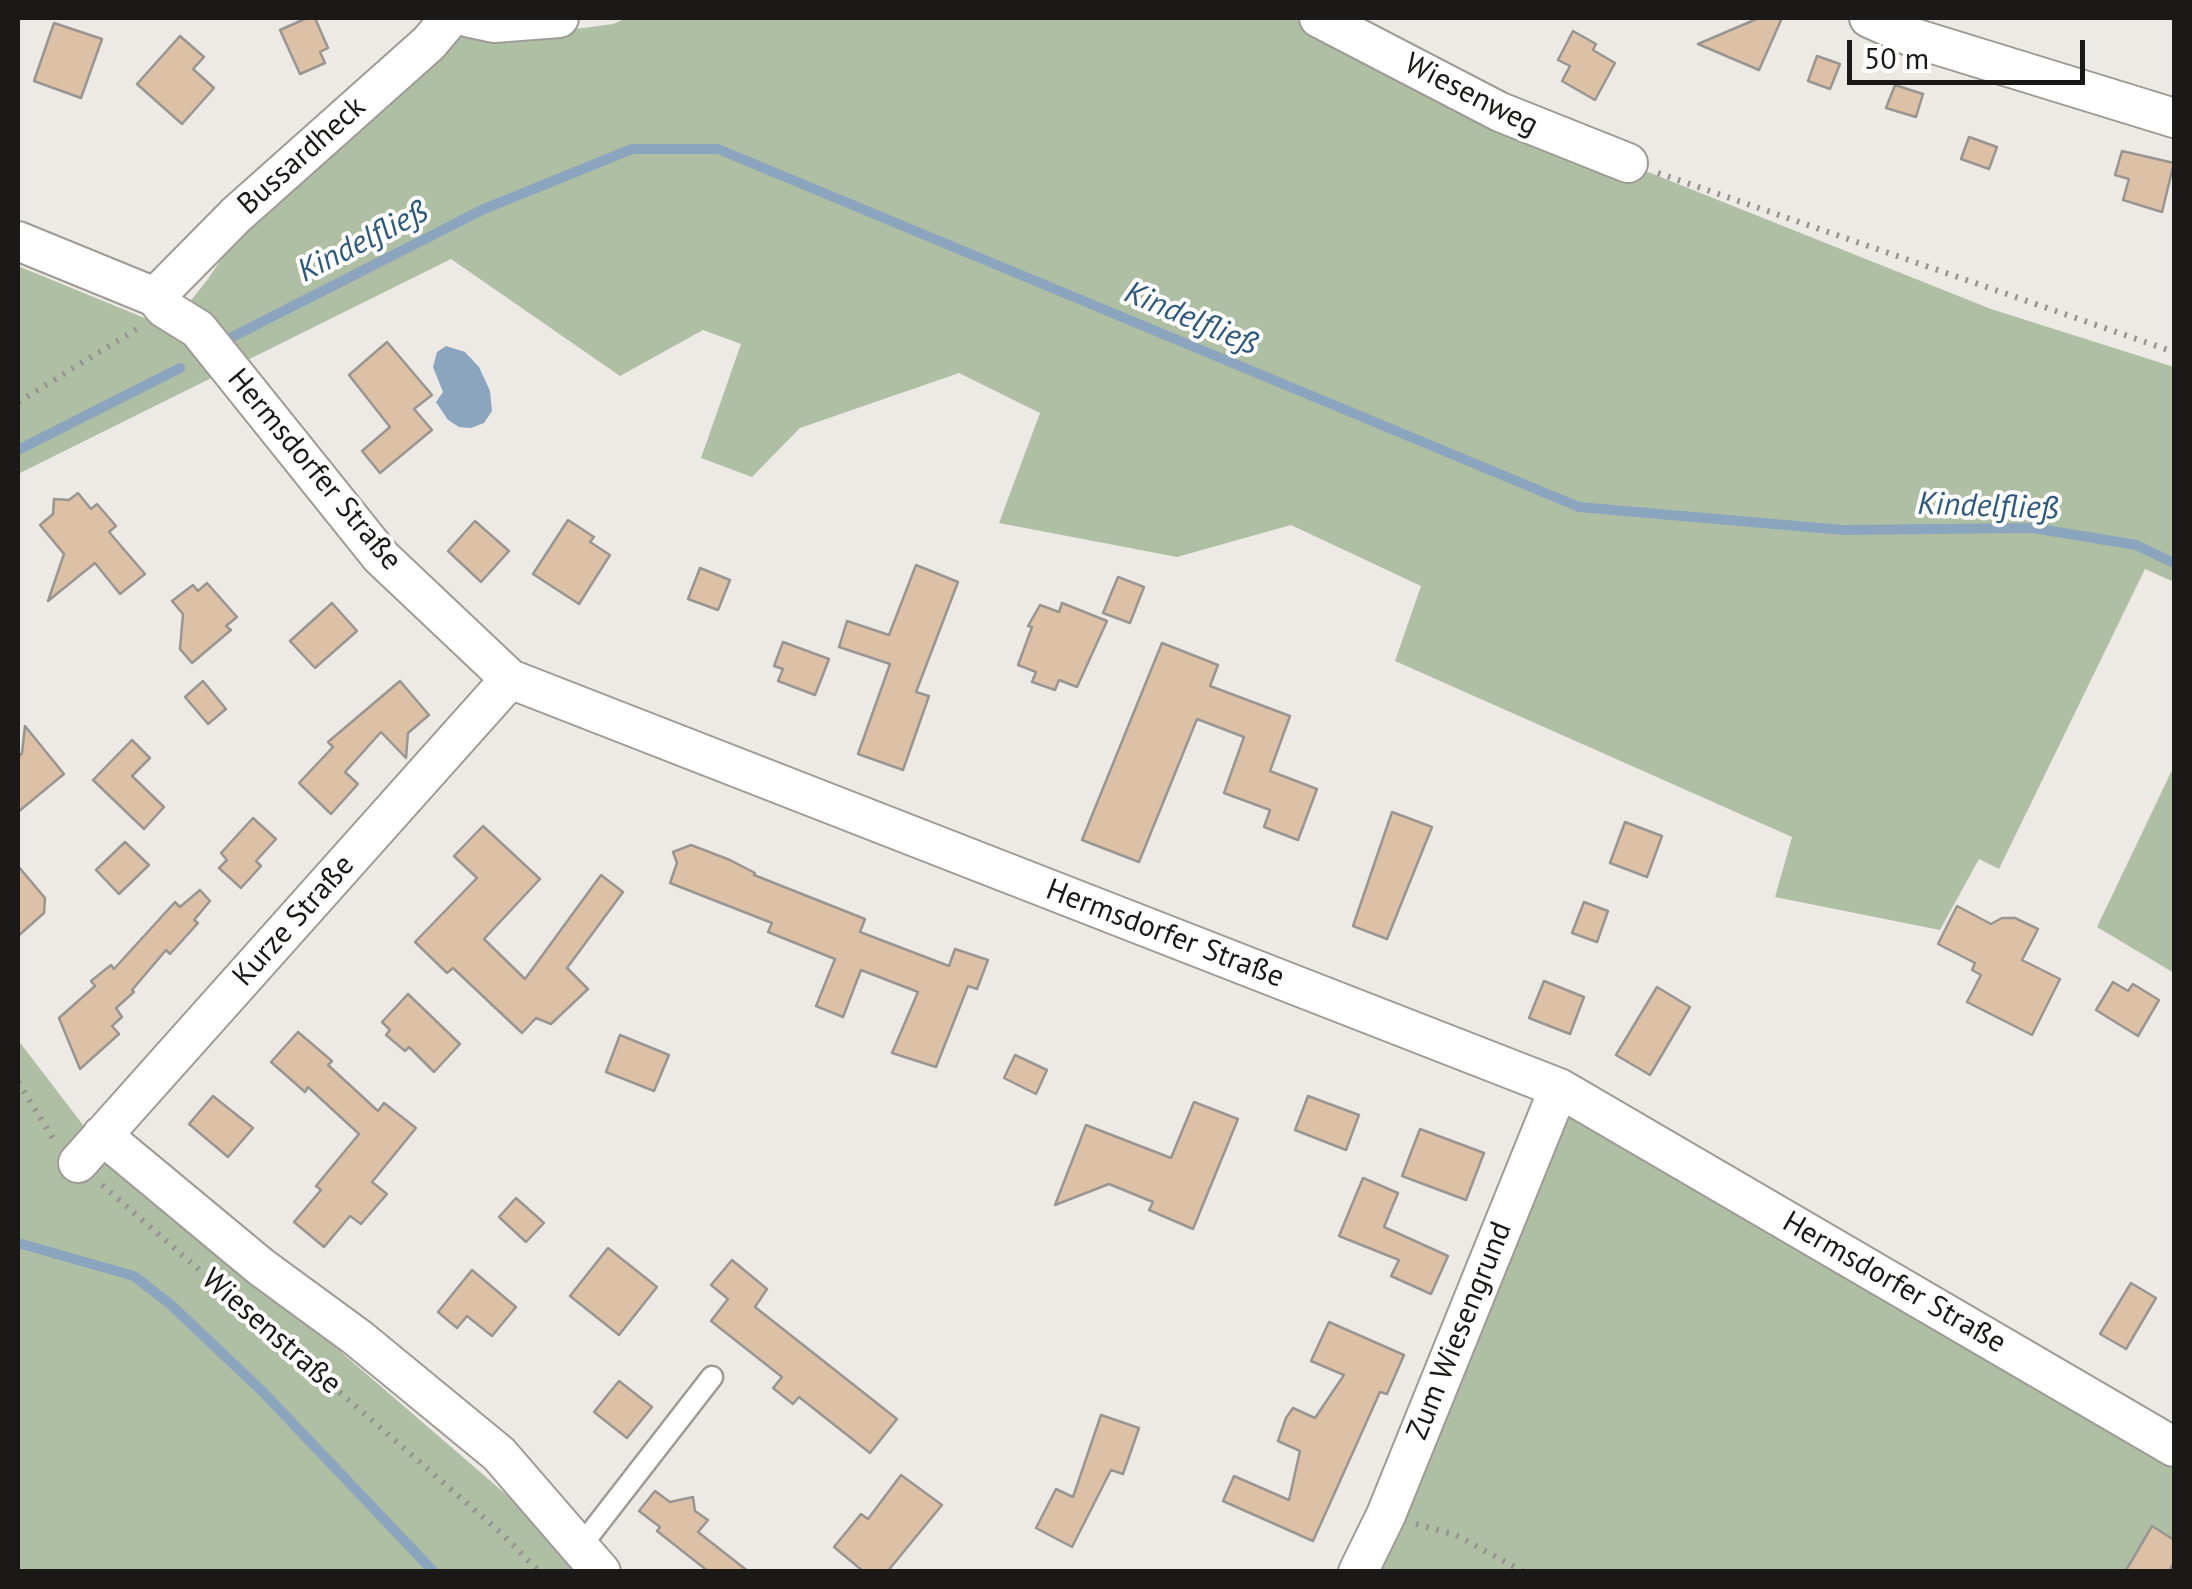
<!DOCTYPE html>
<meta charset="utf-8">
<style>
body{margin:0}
#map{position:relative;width:2192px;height:1589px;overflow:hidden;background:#edeae5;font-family:"PT Sans",sans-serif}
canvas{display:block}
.frame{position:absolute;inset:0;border:20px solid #1a1918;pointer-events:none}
.scale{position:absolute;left:1847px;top:40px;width:238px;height:45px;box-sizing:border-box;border:5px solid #1a1918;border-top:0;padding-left:12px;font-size:30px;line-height:35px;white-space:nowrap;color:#1a1918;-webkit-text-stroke:8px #fff;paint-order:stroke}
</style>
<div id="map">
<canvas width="2192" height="1589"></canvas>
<div class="frame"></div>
<div class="scale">50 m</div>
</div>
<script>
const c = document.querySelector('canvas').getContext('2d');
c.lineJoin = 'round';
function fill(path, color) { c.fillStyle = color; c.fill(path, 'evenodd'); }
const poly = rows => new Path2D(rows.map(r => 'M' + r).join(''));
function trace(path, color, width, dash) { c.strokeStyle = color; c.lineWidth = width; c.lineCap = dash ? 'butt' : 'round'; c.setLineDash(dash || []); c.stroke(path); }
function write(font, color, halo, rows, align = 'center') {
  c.font = font + ' "PT Sans",sans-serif'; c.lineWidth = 8; c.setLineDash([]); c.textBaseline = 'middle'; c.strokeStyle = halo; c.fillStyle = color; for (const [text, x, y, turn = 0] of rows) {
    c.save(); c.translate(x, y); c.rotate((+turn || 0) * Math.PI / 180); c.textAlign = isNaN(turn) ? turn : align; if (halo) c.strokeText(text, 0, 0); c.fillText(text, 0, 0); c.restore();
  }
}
const green = poly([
 [627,18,1296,18,1638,168,1991,309,2174,367,2174,582,2145,569,1999,869,1979,859,1940,930,1775,897,1792,837,1395,661,1421,586,1291,525,1177,557,999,523,1040,413,959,373,800,428,752,477,701,458,741,344,703,330,620,376,451,259,18,474,18,266,169,328,208,279,242,228,461,32,546,33,613,24],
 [2174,766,2174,973,2097,927],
 [18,1040,93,1138,574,1553,591,1571,18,1571],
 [1559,1088,2174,1447,2174,1571,1362,1572]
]);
const water = poly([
 [446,346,465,352,479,367,490,391,492,411,484,423,471,428,459,427,448,420,436,402,443,392,433,367,437,352]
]);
const stream = poly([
 [230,338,484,209,632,149,718,149,1579,507,1843,530,2033,528,2136,545,2174,563],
 [18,450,180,368],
 [18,1243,134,1276,170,1304,262,1391,434,1572]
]);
const building = poly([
 [307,18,315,18,328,48,320,52,325,63,300,74,280,30,307,18],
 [1759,18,1782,18,1759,70,1698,44,1759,18],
 [54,23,102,39,81,98,34,81,54,23],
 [1573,31,1596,44,1593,50,1615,63,1595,100,1562,81,1570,66,1558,60,1573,31],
 [180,36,204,57,193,69,214,88,182,124,137,84,180,36],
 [1817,56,1840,64,1830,89,1808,81,1817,56],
 [1895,85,1923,94,1916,117,1886,108,1895,85],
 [1969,137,1997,147,1989,169,1961,159,1969,137],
 [2122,151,2174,163,2162,212,2123,200,2129,179,2115,175,2122,151],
 [387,342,432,395,414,409,432,430,380,473,362,451,390,427,349,375,387,342],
 [78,493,91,509,97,504,116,526,109,532,145,574,120,594,95,563,48,601,64,554,40,525,53,514,54,499,69,500,78,493],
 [568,520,594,537,590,542,610,555,579,604,533,574,568,520],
 [475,521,509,551,481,582,448,551,475,521],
 [916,565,958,582,916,692,929,696,903,770,858,754,890,664,839,647,847,621,889,635,916,565],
 [700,568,730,580,718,610,688,599,700,568],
 [1118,577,1144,587,1130,623,1103,613,1118,577],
 [207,583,237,617,226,626,231,630,192,663,180,649,183,614,172,601,193,585,198,591,207,583],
 [332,603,357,631,315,668,290,641,332,603],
 [1062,603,1107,621,1077,687,1059,680,1055,690,1032,682,1036,672,1018,665,1032,627,1028,626,1040,605,1059,612,1062,603],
 [783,642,829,659,815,695,778,681,783,669,774,666,783,642],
 [1162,643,1218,665,1210,686,1290,716,1270,771,1317,789,1298,840,1264,827,1270,810,1224,793,1244,737,1197,719,1139,862,1082,840,1162,643],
 [203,681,226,709,208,724,185,697,203,681],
 [400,681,429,715,408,733,406,758,381,732,345,772,358,784,331,814,299,783,333,747,328,742,400,681],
 [25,726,64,774,18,812,18,757,22,753,25,726],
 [132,740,150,758,132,776,164,807,144,829,93,780,132,740],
 [1392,812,1432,827,1387,939,1353,926,1392,812],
 [253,818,276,839,256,861,261,866,241,888,219,868,227,860,221,853,253,818],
 [1625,822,1662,836,1647,877,1610,863,1625,822],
 [483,826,540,879,484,939,525,979,601,875,623,892,567,968,588,989,551,1024,536,1018,522,1033,453,968,447,973,415,942,477,878,454,856,483,826],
 [125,842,149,865,119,894,96,870,125,842],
 [691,845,730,860,755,873,754,875,865,919,860,932,949,966,955,949,988,960,977,989,968,986,936,1067,892,1053,918,992,861,970,843,1017,816,1006,835,959,768,932,772,923,670,883,677,863,673,852,691,845],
 [18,866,45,898,44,913,18,936,18,866],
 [200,890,210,901,194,920,198,923,170,954,166,950,132,990,134,992,116,1008,122,1017,112,1026,119,1034,80,1069,59,1018,95,986,91,981,111,965,114,969,175,902,180,907,200,890],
 [1584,902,1608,911,1597,942,1572,933,1584,902],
 [1957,906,1991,924,2002,918,2015,918,2038,929,2022,960,2060,979,2032,1035,1967,1002,1981,975,1972,970,1975,963,1938,944,1957,906],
 [1544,981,1584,997,1570,1034,1529,1018,1544,981],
 [2113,982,2128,991,2133,984,2159,1000,2138,1036,2096,1010,2113,982],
 [1657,987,1690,1007,1650,1075,1616,1055,1657,987],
 [408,994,460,1044,434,1072,409,1047,405,1051,386,1035,390,1030,382,1022,408,994],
 [298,1032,332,1061,328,1065,378,1111,384,1103,416,1128,372,1182,387,1194,361,1224,350,1216,324,1247,294,1222,321,1190,316,1186,359,1134,308,1087,305,1092,271,1062,298,1032],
 [620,1035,669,1055,654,1091,606,1072,620,1035],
 [1015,1055,1047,1070,1036,1094,1004,1078,1015,1055],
 [213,1096,253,1128,228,1157,189,1124,213,1096],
 [1308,1096,1359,1115,1346,1150,1295,1130,1308,1096],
 [1194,1102,1238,1119,1193,1229,1149,1210,1153,1202,1109,1184,1055,1205,1086,1125,1171,1158,1194,1102],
 [1420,1129,1484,1153,1466,1200,1402,1176,1420,1129],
 [1363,1178,1398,1193,1384,1227,1448,1256,1431,1294,1391,1276,1399,1260,1339,1236,1363,1178],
 [516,1198,544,1223,526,1242,499,1217,516,1198],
 [608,1248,657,1287,619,1335,570,1296,608,1248],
 [732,1260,767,1289,755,1307,897,1419,870,1453,799,1397,793,1404,773,1388,782,1377,711,1321,728,1299,711,1285,732,1260],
 [472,1270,516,1307,492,1336,467,1316,457,1328,438,1312,472,1270],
 [2131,1283,2156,1298,2126,1349,2100,1334,2131,1283],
 [1329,1322,1404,1355,1387,1394,1380,1392,1313,1541,1223,1501,1234,1476,1289,1500,1300,1451,1278,1441,1286,1418,1293,1408,1315,1418,1344,1375,1311,1361,1329,1322],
 [619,1381,652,1407,627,1438,594,1412,619,1381],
 [1101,1415,1139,1428,1123,1474,1111,1470,1072,1547,1036,1528,1056,1489,1073,1497,1101,1415],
 [901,1475,942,1505,887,1572,864,1572,834,1547,861,1514,868,1519,901,1475],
 [655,1491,670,1502,693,1497,695,1511,708,1520,698,1532,749,1572,709,1572,657,1531,660,1527,639,1511,655,1491],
 [2152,1526,2174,1540,2174,1562,2169,1572,2125,1572,2152,1526]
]);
const path = poly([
 [1658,173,2174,352],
 [18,402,140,327],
 [18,1082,56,1143],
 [102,1185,500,1532,540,1572],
 [1416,1524,1456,1535,1524,1572]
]);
const lane = poly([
 [580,1547,712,1377]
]);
const street = poly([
 [470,18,494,23,559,18],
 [1319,18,1500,112,1628,163],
 [1869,18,1914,38,2174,118],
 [18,241,155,297,164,308,198,329,381,557,510,679,1559,1088,2174,1447],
 [155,297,236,215,429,43,450,18],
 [102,1135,261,1267,358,1338,499,1454,601,1572],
 [78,1163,510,679],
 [1358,1572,1386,1515,1559,1088]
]);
const streetNames = [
 ["Wiesenweg",1471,95,27],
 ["Bussardheck",302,156,-42],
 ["Hermsdorfer Straße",314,470,50],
 ["Kurze Straße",294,921,-48],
 ["Hermsdorfer Straße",1165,934,21],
 ["Hermsdorfer Straße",1894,1283,30],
 ["Zum Wiesengrund",1460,1331,-68],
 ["Wiesenstraße",271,1332,41]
];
const waterNames = [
 ["Kindelfließ",363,242,-27],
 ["Kindelfließ",1191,319,23],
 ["Kindelfließ",1988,507,2]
];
fill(green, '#afbfa3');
fill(water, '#8ba5be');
trace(stream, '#8ba5be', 10);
fill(building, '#dcc1a7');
trace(building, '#999591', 2.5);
trace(lane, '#9e9b96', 25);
trace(street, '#9e9b96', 42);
trace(path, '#959390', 6, [2.5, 8]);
trace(lane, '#fff', 20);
trace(street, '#fff', 38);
write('30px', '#1a1918', '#fff', streetNames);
write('italic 32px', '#30597e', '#fff', waterNames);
</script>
